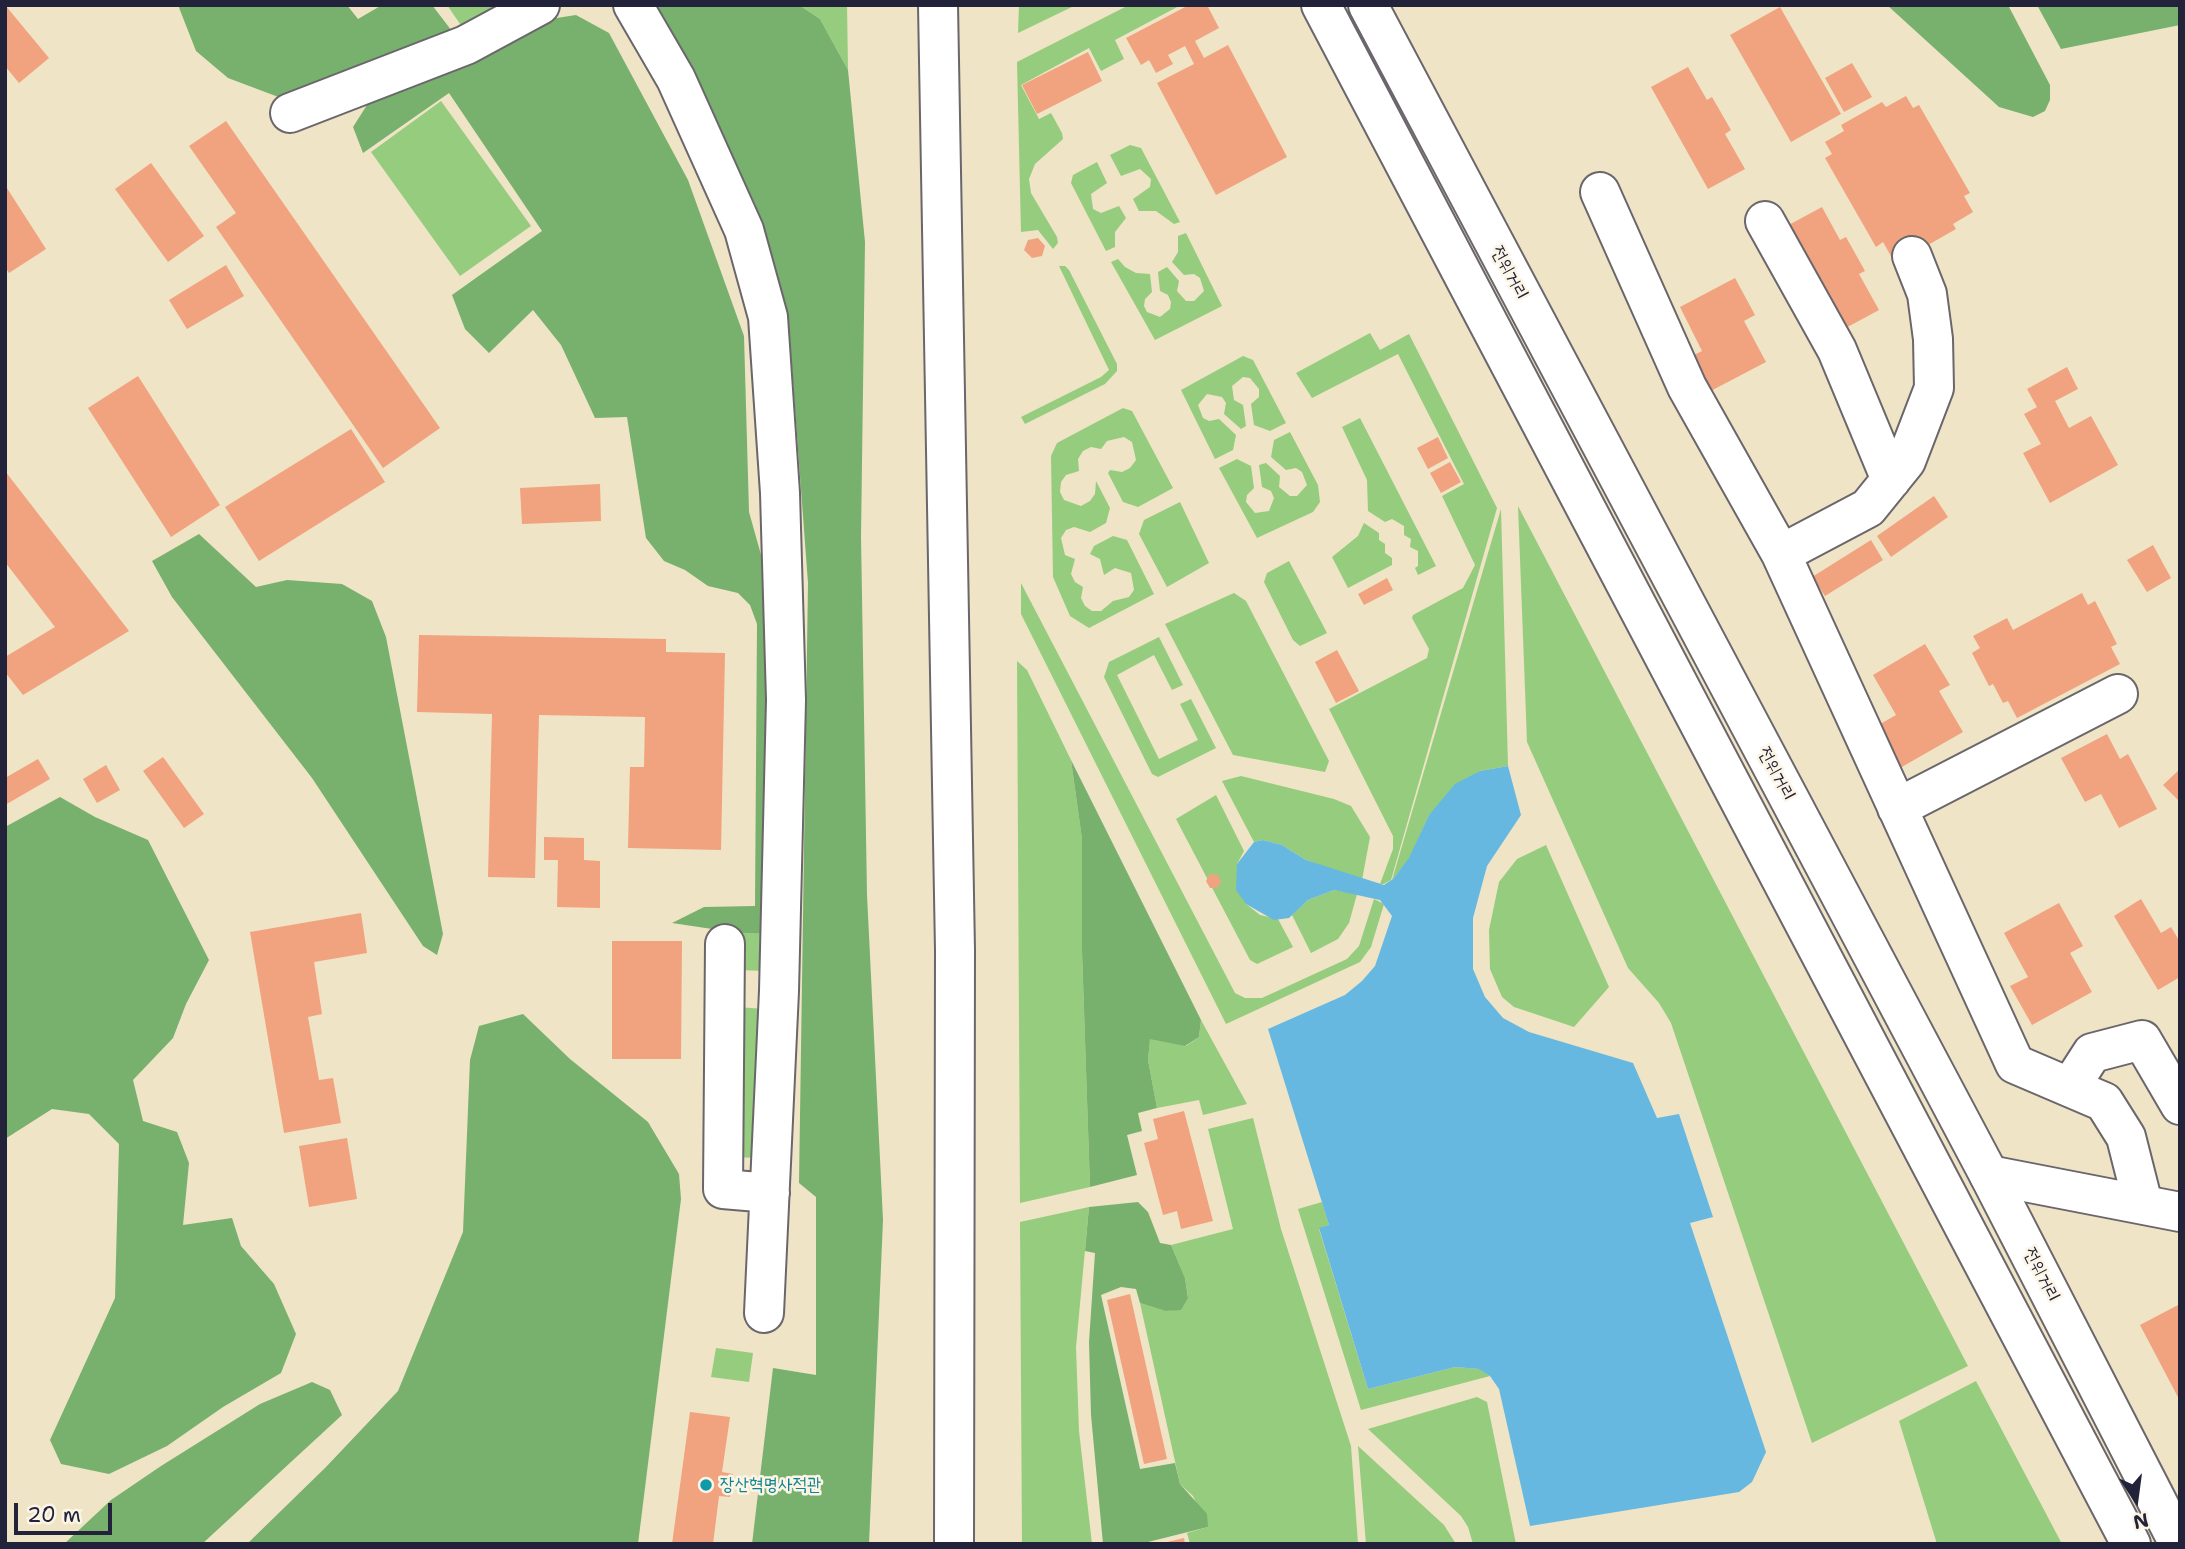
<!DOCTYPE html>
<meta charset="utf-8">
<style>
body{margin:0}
#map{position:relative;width:2185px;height:1549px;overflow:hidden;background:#efe4c5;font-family:"Shantell Sans",sans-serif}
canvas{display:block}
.frame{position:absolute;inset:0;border:7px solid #22223b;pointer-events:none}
.north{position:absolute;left:2101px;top:1465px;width:70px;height:70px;-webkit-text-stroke:5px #fcf5e5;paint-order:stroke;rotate:167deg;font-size:19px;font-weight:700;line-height:28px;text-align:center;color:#22223b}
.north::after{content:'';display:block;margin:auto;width:24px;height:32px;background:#22223b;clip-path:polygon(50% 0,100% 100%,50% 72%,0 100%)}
.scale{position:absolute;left:14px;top:1503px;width:98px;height:32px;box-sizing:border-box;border:4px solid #22223b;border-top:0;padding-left:9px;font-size:21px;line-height:24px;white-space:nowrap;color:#22223b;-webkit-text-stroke:5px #fcf5e5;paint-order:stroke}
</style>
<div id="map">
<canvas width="2185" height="1549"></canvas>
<div class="frame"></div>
<div class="north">N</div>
<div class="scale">20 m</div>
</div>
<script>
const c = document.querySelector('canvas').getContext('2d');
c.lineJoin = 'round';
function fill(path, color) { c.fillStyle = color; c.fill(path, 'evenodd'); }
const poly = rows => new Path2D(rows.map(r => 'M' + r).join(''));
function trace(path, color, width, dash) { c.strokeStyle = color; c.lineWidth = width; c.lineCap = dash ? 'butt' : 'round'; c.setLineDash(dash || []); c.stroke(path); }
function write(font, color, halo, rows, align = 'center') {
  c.font = font + ' "Shantell Sans","Poor Story",sans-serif'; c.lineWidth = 5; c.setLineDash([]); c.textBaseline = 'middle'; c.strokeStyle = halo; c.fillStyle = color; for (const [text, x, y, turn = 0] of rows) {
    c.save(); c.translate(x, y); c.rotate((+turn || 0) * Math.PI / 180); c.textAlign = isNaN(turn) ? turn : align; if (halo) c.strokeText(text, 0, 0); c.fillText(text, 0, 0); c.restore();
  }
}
const green = poly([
 [447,5,519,5,467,34],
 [799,5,847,5,848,70,820,19],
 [1019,5,1076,5,1018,33],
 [1129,5,1181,5,1115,40,1124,59,1101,71,1089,48,1021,85,1039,119,1051,113,1062,133,1063,139,1035,164,1029,179,1031,193,1057,237,1058,243,1053,249,1038,230,1021,232,1017,62],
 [441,101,531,226,460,276,371,152],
 [1130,145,1141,148,1180,222,1174,224,1156,211,1139,211,1133,199,1150,187,1151,179,1140,169,1121,176,1110,155],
 [1097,162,1107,183,1091,194,1093,209,1101,213,1119,206,1126,218,1115,232,1115,247,1106,251,1071,183,1073,175],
 [1186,233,1222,306,1155,340,1111,262,1118,259,1125,267,1136,273,1150,274,1152,292,1145,299,1144,306,1147,312,1160,317,1170,309,1171,302,1168,295,1160,291,1158,272,1167,267,1179,281,1177,291,1186,301,1194,301,1204,291,1200,278,1194,274,1184,275,1172,262,1178,252,1178,236],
 [1059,266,1065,266,1069,270,1117,364,1117,371,1105,384,1025,424,1021,417,1101,377,1109,370],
 [1370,333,1380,350,1409,334,1497,508,1391,880,1384,884,1380,884,1393,849,1393,836,1329,709,1427,658,1429,649,1412,618,1413,615,1463,588,1475,565,1442,496,1464,484,1398,354,1312,398,1296,373],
 [1243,356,1253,360,1286,423,1270,431,1254,425,1251,404,1259,397,1259,389,1250,378,1243,377,1232,386,1234,400,1243,405,1246,426,1241,429,1224,414,1226,403,1222,397,1207,394,1198,405,1203,418,1209,421,1219,419,1236,435,1233,450,1215,459,1181,390],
 [1123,408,1132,411,1173,488,1138,507,1123,502,1108,473,1110,470,1122,472,1130,468,1136,460,1132,442,1124,437,1107,441,1101,449,1091,447,1083,451,1078,459,1079,471,1066,475,1061,482,1060,492,1064,500,1081,506,1090,501,1095,494,1096,481,1110,508,1106,523,1090,532,1074,527,1066,530,1061,538,1065,555,1075,559,1071,574,1075,582,1083,587,1081,598,1085,606,1092,611,1101,611,1113,601,1129,597,1134,590,1131,573,1115,568,1104,575,1100,559,1090,554,1094,546,1113,536,1127,540,1154,594,1089,628,1070,616,1053,577,1051,456,1057,443],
 [1360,418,1436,566,1418,575,1415,568,1418,566,1418,551,1410,547,1411,539,1404,535,1404,526,1392,519,1385,522,1368,511,1367,480,1342,427],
 [1290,432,1318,485,1320,502,1313,512,1257,538,1219,468,1237,459,1251,466,1254,488,1247,495,1246,502,1255,513,1269,511,1274,498,1271,491,1262,487,1259,465,1266,463,1280,476,1279,487,1290,496,1297,496,1307,485,1302,472,1296,468,1286,470,1271,457,1274,440],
 [1180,502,1209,563,1167,587,1139,534,1144,520],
 [1518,506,1968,1366,1812,1443,1671,1023,1659,1003,1628,968,1527,742],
 [1501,509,1508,766,1480,771,1429,815,1410,858,1392,880],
 [1364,523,1379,533,1379,540,1385,544,1385,553,1392,558,1392,565,1348,588,1332,557,1358,536],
 [1289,561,1327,633,1300,646,1293,640,1264,582,1267,573],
 [1021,583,1235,993,1245,998,1262,998,1347,959,1359,946,1374,899,1384,904,1371,947,1360,962,1226,1024,1021,614],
 [1234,593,1246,601,1329,761,1325,772,1233,755,1165,624],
 [1159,637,1183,685,1172,690,1154,655,1117,675,1159,759,1198,740,1180,704,1191,699,1216,748,1158,777,1152,774,1104,677,1109,662],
 [1017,661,1027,670,1071,760,1082,839,1082,951,1090,1187,1020,1203],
 [1241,776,1334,799,1351,806,1370,837,1362,880,1306,860,1282,845,1263,840,1254,842,1222,781],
 [1216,795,1244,851,1237,864,1246,904,1260,915,1278,919,1293,947,1257,964,1250,960,1176,819],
 [1546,845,1609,987,1574,1027,1514,1007,1502,997,1490,969,1489,930,1499,882,1517,859],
 [1334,890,1357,894,1349,923,1338,939,1311,953,1292,915,1308,900],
 [739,933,769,934,767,971,737,970],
 [736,1007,766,1009,760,1158,730,1157],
 [1201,1020,1247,1104,1203,1115,1199,1100,1157,1108,1148,1060,1150,1038,1186,1046,1199,1037],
 [1253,1118,1281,1229,1351,1446,1358,1544,1190,1544,1187,1533,1208,1527,1193,1496,1180,1484,1140,1303,1165,1311,1181,1309,1188,1297,1185,1278,1171,1245,1233,1229,1208,1129],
 [1322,1202,1329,1225,1319,1229,1368,1389,1455,1367,1480,1369,1490,1376,1361,1410,1298,1209],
 [1089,1207,1076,1347,1079,1431,1092,1544,1022,1544,1020,1222],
 [716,1348,753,1353,749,1382,711,1377],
 [1976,1381,2062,1544,1937,1544,1899,1421],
 [1477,1397,1487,1402,1516,1544,1473,1544,1468,1527,1461,1516,1368,1429],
 [1358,1446,1444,1525,1456,1544,1366,1544]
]);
const forest = poly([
 [178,5,347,5,358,19,382,5,432,5,458,39,289,101,228,78,196,51],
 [655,5,799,5,820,19,848,70,865,242,861,536,867,895,883,1220,869,1544,752,1544,773,1368,816,1375,816,1197,799,1183,808,583,790,342,755,204],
 [1887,5,2008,5,2050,85,2050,100,2045,111,2033,117,1999,107],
 [2037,5,2180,5,2180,25,2061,49],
 [576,15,609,33,688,180,744,336,749,512,772,594,769,934,739,933,672,923,704,907,755,906,757,624,750,605,738,593,708,586,685,570,664,561,646,538,627,417,595,418,561,345,533,310,489,353,465,329,452,295,542,231,449,93,363,153,353,127,367,105,383,92,537,21],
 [199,534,256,587,287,580,342,584,372,601,386,637,443,934,437,955,423,946,312,778,172,597,152,561],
 [1071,760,1201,1020,1199,1037,1185,1046,1150,1039,1148,1060,1157,1108,1138,1113,1142,1131,1127,1135,1137,1175,1090,1187,1082,951,1082,839],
 [60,797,95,817,148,840,209,960,186,1004,173,1038,133,1080,143,1121,177,1132,189,1163,183,1225,232,1218,241,1246,274,1284,296,1334,281,1373,223,1407,167,1446,109,1474,61,1464,50,1440,115,1298,119,1144,89,1114,52,1109,5,1139,5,827],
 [523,1014,570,1059,648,1122,679,1174,681,1199,638,1544,247,1544,326,1467,398,1391,463,1232,470,1060,479,1026],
 [1138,1202,1148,1212,1160,1243,1171,1245,1185,1278,1188,1298,1181,1310,1165,1311,1140,1303,1136,1289,1121,1287,1101,1295,1140,1469,1175,1463,1180,1484,1207,1514,1208,1527,1140,1544,1103,1544,1091,1415,1089,1342,1095,1253,1085,1251,1089,1207],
 [312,1382,330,1390,342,1415,202,1544,64,1544,111,1500,161,1466,260,1404]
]);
const water = poly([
 [1508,766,1521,815,1487,866,1473,918,1473,969,1485,997,1503,1018,1529,1032,1633,1063,1657,1118,1679,1114,1713,1217,1690,1223,1766,1452,1752,1482,1739,1492,1530,1526,1499,1389,1490,1376,1479,1369,1455,1367,1368,1389,1319,1228,1329,1225,1268,1029,1345,995,1362,981,1375,966,1392,916,1380,900,1334,890,1308,900,1289,918,1274,920,1246,904,1236,890,1237,864,1254,842,1263,840,1282,845,1306,860,1384,885,1393,879,1409,858,1429,815,1455,784,1480,771]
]);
const building = poly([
 [5,5,49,58,19,83,5,66],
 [1189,5,1207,5,1219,28,1195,41,1204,58,1228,45,1287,157,1216,195,1157,83,1194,64,1185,46,1168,55,1173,64,1156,73,1149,60,1141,65,1126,38],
 [1780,7,1841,114,1791,142,1730,35],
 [1088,52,1102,81,1037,114,1022,85],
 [1852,63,1872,97,1844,112,1825,78],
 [1688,67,1707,100,1712,97,1731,130,1725,134,1745,169,1708,189,1651,87],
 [1906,96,1913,108,1919,105,1970,193,1964,196,1973,212,1953,224,1956,229,1914,253,1911,247,1892,258,1883,242,1876,247,1825,158,1832,154,1825,142,1844,131,1841,125,1882,102,1886,107],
 [226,121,440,428,383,468,216,227,236,213,189,146],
 [151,163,204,236,168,262,115,189],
 [5,185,46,249,9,273,5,267],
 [1822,207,1840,240,1846,237,1865,271,1859,274,1879,310,1842,330,1785,227],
 [1038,238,1045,246,1042,256,1032,258,1024,250,1028,240],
 [226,265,244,296,187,329,169,300],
 [1735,278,1755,315,1744,321,1766,362,1703,395,1684,360,1702,351,1680,307],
 [2067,367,2078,389,2055,401,2069,428,2091,416,2118,465,2050,503,2023,453,2041,444,2024,414,2037,407,2027,389],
 [138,376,220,505,171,537,88,408],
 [351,429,385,482,259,561,225,507],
 [1438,437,1448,458,1428,469,1417,448],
 [1450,462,1461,482,1441,493,1430,473],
 [5,471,129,631,23,695,5,672,5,657,55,627,5,562],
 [600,484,601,521,522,524,520,488],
 [1934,496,1948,517,1891,557,1877,536],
 [1871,540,1883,560,1825,596,1812,577],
 [2153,545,2171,578,2147,592,2127,560],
 [1387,578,1393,590,1364,605,1358,594],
 [2082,593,2088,605,2095,601,2117,644,2111,647,2120,664,2017,718,2008,701,2003,703,1993,684,1989,686,1972,653,1980,648,1973,636,2007,618,2013,630],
 [419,635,666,639,666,652,725,653,721,850,628,848,630,767,644,767,645,717,539,715,535,878,488,877,492,714,417,712],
 [1925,644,1950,685,1939,691,1963,732,1900,768,1875,727,1896,715,1873,675],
 [1337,650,1359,691,1336,703,1315,662],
 [2107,734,2120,759,2128,754,2157,809,2119,828,2101,794,2085,802,2061,758],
 [163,757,204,814,184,828,143,771],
 [38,759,50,779,5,805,5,778],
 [106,765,120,790,97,803,83,779],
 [2180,769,2180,802,2163,785],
 [544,837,584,838,584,860,600,861,600,908,557,907,558,860,544,860],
 [1210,874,1218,875,1221,882,1217,888,1210,888,1206,881],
 [2141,899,2161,933,2171,927,2180,942,2180,977,2158,990,2114,916],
 [2059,903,2083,946,2070,953,2092,992,2032,1025,2010,986,2028,977,2004,933],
 [361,913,367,953,314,962,322,1014,308,1017,319,1080,333,1078,341,1123,284,1133,250,932],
 [612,941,682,941,681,1059,612,1059],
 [1184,1111,1213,1221,1181,1229,1177,1211,1163,1215,1144,1143,1158,1139,1153,1119],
 [347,1138,357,1199,309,1207,299,1146],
 [1130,1294,1167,1459,1144,1464,1107,1300],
 [2180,1304,2180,1401,2140,1325],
 [690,1412,730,1417,722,1472,733,1474,730,1497,719,1496,713,1544,672,1544],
 [1184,1538,1185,1544,1163,1544,1163,1543]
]);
const street = poly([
 [633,5,676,79,744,230,768,317,780,493,786,700,779,991,764,1313],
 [290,113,466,45,540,5],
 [1600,192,1687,387,1781,554,2015,1064,2104,1102,2126,1137,2143,1204],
 [1765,221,1837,350,1891,480],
 [1781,554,1868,508,1906,461,1934,388,1933,339,1927,294,1912,256],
 [1897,808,2118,694],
 [725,944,723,1189,770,1193],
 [2070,1087,2092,1053,2142,1040,2180,1105]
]);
const secondary = poly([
 [1989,1175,2180,1212]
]);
const primary = poly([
 [938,5,955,950,954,1544],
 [1321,5,2131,1544],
 [1368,5,1989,1175,2179,1544]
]);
const markers = [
 [706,1485,7,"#0f9aa8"]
];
const streetNames = [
 ["전위거리",1509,273,62],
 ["전위거리",1776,774,62],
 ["전위거리",2041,1275,63]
];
const cultureNames = [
 ["장산혁명사적관",720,1485]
];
fill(green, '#95cc7e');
fill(forest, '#78b06d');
fill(water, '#66b8e1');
fill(building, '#f1a27f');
trace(street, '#6a666b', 42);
trace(secondary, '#6a666b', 42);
trace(primary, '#6a666b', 42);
trace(street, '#fff', 38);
trace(secondary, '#fff', 38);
trace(primary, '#fff', 38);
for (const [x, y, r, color] of markers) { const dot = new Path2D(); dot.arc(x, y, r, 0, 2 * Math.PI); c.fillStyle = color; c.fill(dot); trace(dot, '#fcf5e5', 2.5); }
write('18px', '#22223b', '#fcf5e5', streetNames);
write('18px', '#0d838f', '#fcf5e5', cultureNames, 'left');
</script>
